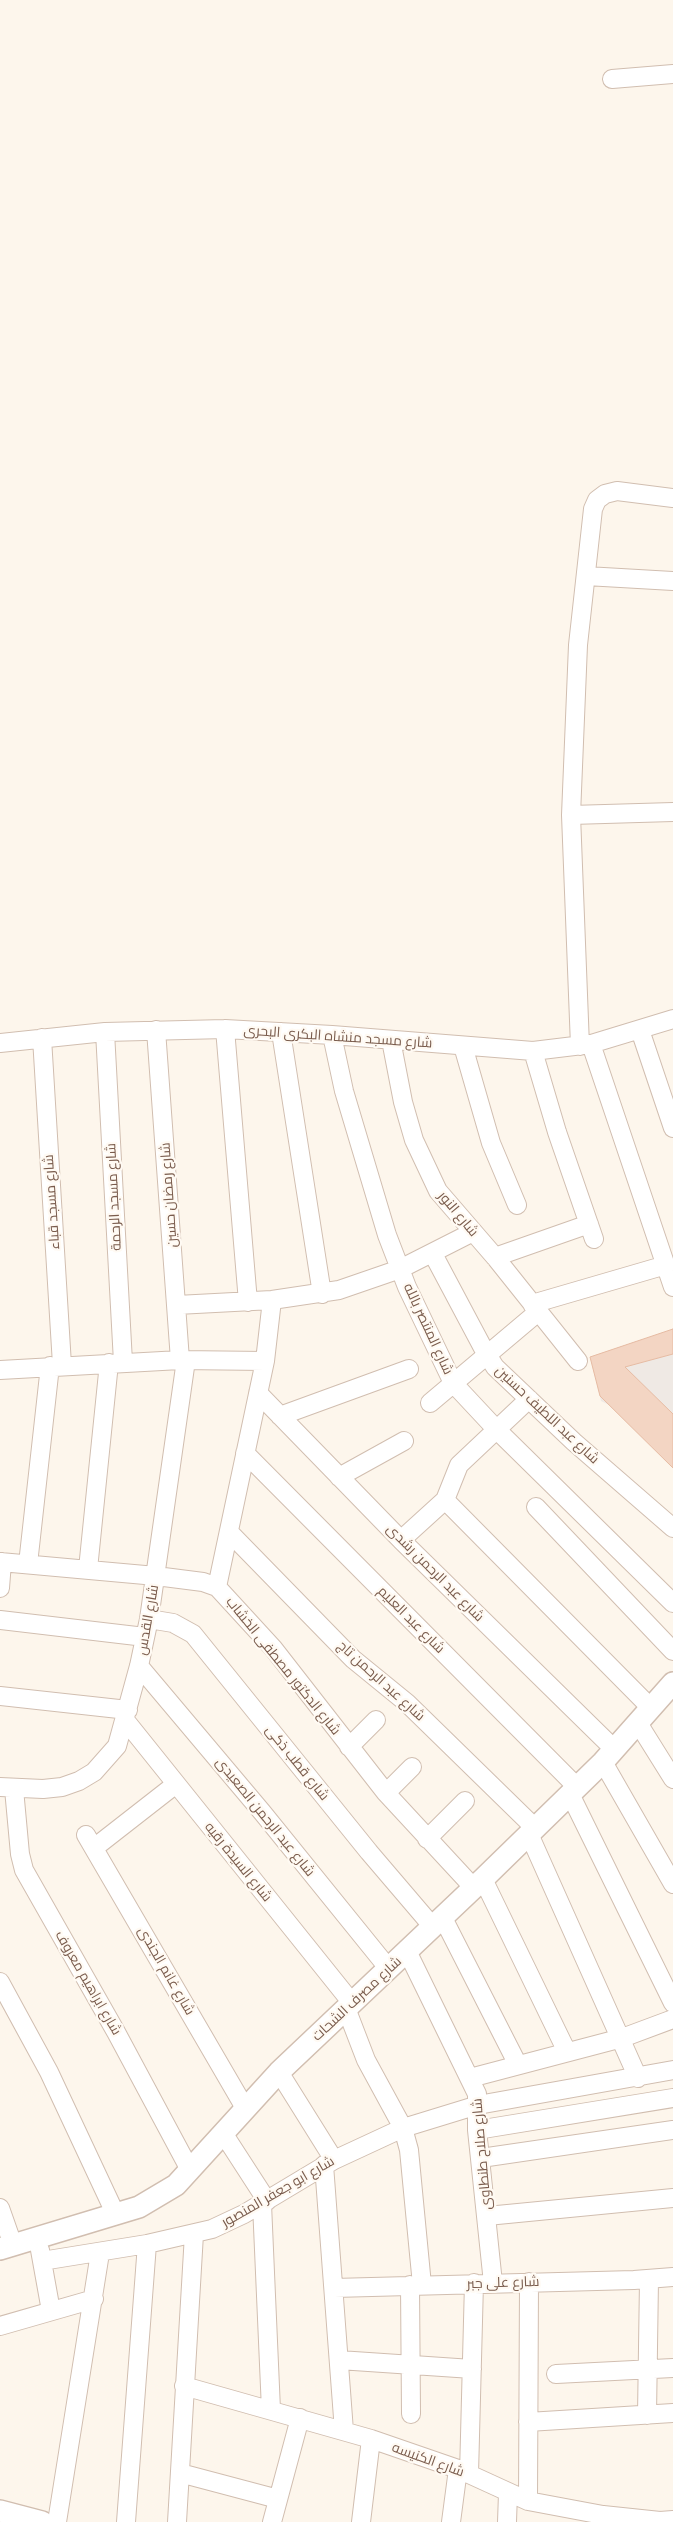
<!DOCTYPE html>
<meta charset="utf-8">
<style>
body{margin:0}
canvas{display:block;background:#fdf6ec}
</style>
<canvas width="673" height="2522"></canvas>
<script>
const c = document.querySelector('canvas').getContext('2d');
c.lineJoin = 'round';
function fill(path, color) { c.fillStyle = color; c.fill(path, 'evenodd'); }
const poly = rows => new Path2D(rows.map(r => 'M' + r).join(''));
function trace(path, color, width, dash) { c.strokeStyle = color; c.lineWidth = width; c.lineCap = dash ? 'butt' : 'round'; c.setLineDash(dash || []); c.stroke(path); }
function write(font, color, halo, rows, align = 'center') {
  c.font = font + ' "IBM Plex Sans",Cairo,sans-serif'; c.lineWidth = 4.5; c.setLineDash([]); c.textBaseline = 'middle'; c.strokeStyle = halo; c.fillStyle = color; for (const [text, x, y, turn = 0] of rows) {
    c.save(); c.translate(x, y); c.rotate((+turn || 0) * Math.PI / 180); c.textAlign = isNaN(turn) ? turn : align; if (halo) c.strokeText(text, 0, 0); c.fillText(text, 0, 0); c.restore();
  }
}
const industrial = poly([
 [673,1329,673,1468,609,1405,601,1401,590,1357]
]);
const building = poly([
 [673,1329,673,1354,625,1367,673,1414,673,1468,600,1396,590,1357,673,1329]
]);
const minor = poly([
 [612,79,673,74],
 [586,576,673,581],
 [571,815,673,812],
 [225,1029,248,1302],
 [156,1030,180,1360],
 [640,1030,673,1128],
 [105,1032,123,1362],
 [281,1032,322,1294],
 [332,1035,344,1091,387,1235,407,1287,453,1383,496,1429,673,1603],
 [42,1038,62,1365],
 [391,1040,403,1102,414,1140,438,1191,495,1257,578,1361],
 [0,1043,105,1032,225,1029,332,1035,533,1051,591,1044,673,1019],
 [591,1044,673,1287],
 [463,1046,491,1143,517,1205],
 [580,1046,571,815,578,645,593,509,597,500,605,494,617,491,673,498],
 [533,1051,557,1132,594,1239],
 [433,1254,483,1348,495,1367,574,1442,673,1528],
 [495,1257,589,1224],
 [532,1304,666,1265],
 [177,1305,272,1300,339,1290,400,1269,473,1232],
 [0,1370,180,1360,265,1361],
 [258,1393,401,1540,614,1749],
 [430,1403,538,1312],
 [280,1416,409,1369],
 [245,1453,577,1787],
 [339,1477,404,1441],
 [445,1500,651,1708],
 [536,1507,673,1651],
 [229,1532,353,1659,407,1703,535,1828],
 [401,1540,445,1500,459,1465,529,1399],
 [0,1562,156,1576,203,1582,217,1587,273,1648,386,1793,473,1887],
 [28,1564,50,1366],
 [88,1569,109,1363],
 [217,1587,265,1361,272,1300],
 [0,1588,2,1562],
 [149,1619,173,1623,193,1634,369,1852,433,1927],
 [0,1620,145,1637],
 [139,1666,262,1812,389,1969],
 [0,1696,128,1710],
 [125,1720,352,2003],
 [638,1723,673,1779],
 [349,1747,376,1720],
 [603,1762,673,1884],
 [0,1787,43,1789,62,1787,79,1781,94,1772,117,1746,139,1666,149,1619,186,1360],
 [14,1789,20,1854,24,1870,116,2032,190,2170],
 [386,1793,412,1767],
 [570,1794,673,2003],
 [529,1834,638,2078],
 [86,1835,245,2108],
 [427,1839,465,1801],
 [94,1848,176,1784],
 [483,1879,567,2052],
 [443,1918,518,2065],
 [407,1951,477,2094,477,2130,493,2283],
 [0,1982,49,2072,115,2213],
 [346,2008,366,2060,403,2128,409,2150,422,2285],
 [279,2072,334,2160],
 [470,2078,622,2038,673,2019],
 [477,2130,673,2098],
 [223,2133,267,2201],
 [481,2158,673,2130],
 [324,2165,344,2431],
 [262,2204,271,2410],
 [0,2208,13,2245],
 [487,2216,673,2198],
 [40,2250,51,2311],
 [42,2261,147,2244,212,2229,244,2214,334,2160,403,2128,478,2105,673,2070],
 [410,2285,411,2414],
 [334,2288,634,2280,673,2277],
 [0,2326,94,2299],
 [339,2360,472,2369],
 [556,2374,673,2368],
 [184,2386,371,2439,458,2469,528,2501,603,2515,660,2521,673,2520],
 [647,2415,649,2280],
 [528,2422,673,2413],
 [180,2473,278,2499],
 [469,2474,474,2283],
 [528,2501,529,2282],
 [57,2522,100,2253],
 [126,2522,147,2244],
 [177,2522,194,2234],
 [272,2522,300,2418],
 [361,2522,371,2439],
 [451,2522,458,2469],
 [507,2522,508,2493]
]);
const tertiary = poly([
 [0,2249,139,2207,176,2185,279,2072,483,1879,603,1762,673,1683],
 [0,2511,42,2522]
]);
const streetNames = [
 ["شارع مسجد منشاه البكرى البحرى",338,1037,4],
 ["شارع رمضان حسين",169,1195,-94],
 ["شارع مسجد الرحمة",114,1197,-93],
 ["شارع مسجد قباء",52,1202,-94],
 ["شارع النور",458,1214,50],
 ["شارع المنتصر بالله",428,1329,65],
 ["شارع عبد اللطيف حسنين",547,1415,43],
 ["شارع عبد الرحمن رشدى",435,1573,45],
 ["شارع القدس",148,1620,-80],
 ["شارع عبد العليم",411,1620,45],
 ["شارع الدكتور مصطفى الخشاب",283,1666,51],
 ["شارع عبد الرحمن تاج",381,1681,42],
 ["شارع قطب ذكى",297,1763,51],
 ["شارع عبد الرحمن الصعيدى",265,1817,51],
 ["شارع السيدة رقيه",238,1862,51],
 ["شارع غانم الجندى",166,1971,60],
 ["شارع ابراهيم معروف",88,1983,60],
 ["شارع مصرف الشحات",357,1999,-43],
 ["شارع صلاح طنطاوى",482,2154,-95],
 ["شارع ابو جعفر المنصور",278,2192,-30],
 ["شارع على جبر",503,2283,-2],
 ["شارع الكنيسه",428,2460,20]
];
fill(industrial, '#efe9e4');
fill(building, '#f3d5c3');
trace(building, '#e6bba3', 1);
trace(minor, '#d1beb0', 20);
trace(tertiary, '#d1beb0', 24);
trace(minor, '#fff', 18);
trace(tertiary, '#fff', 21);
write('14px', '#7a5c4d', '#fffaf3', streetNames);
</script>
